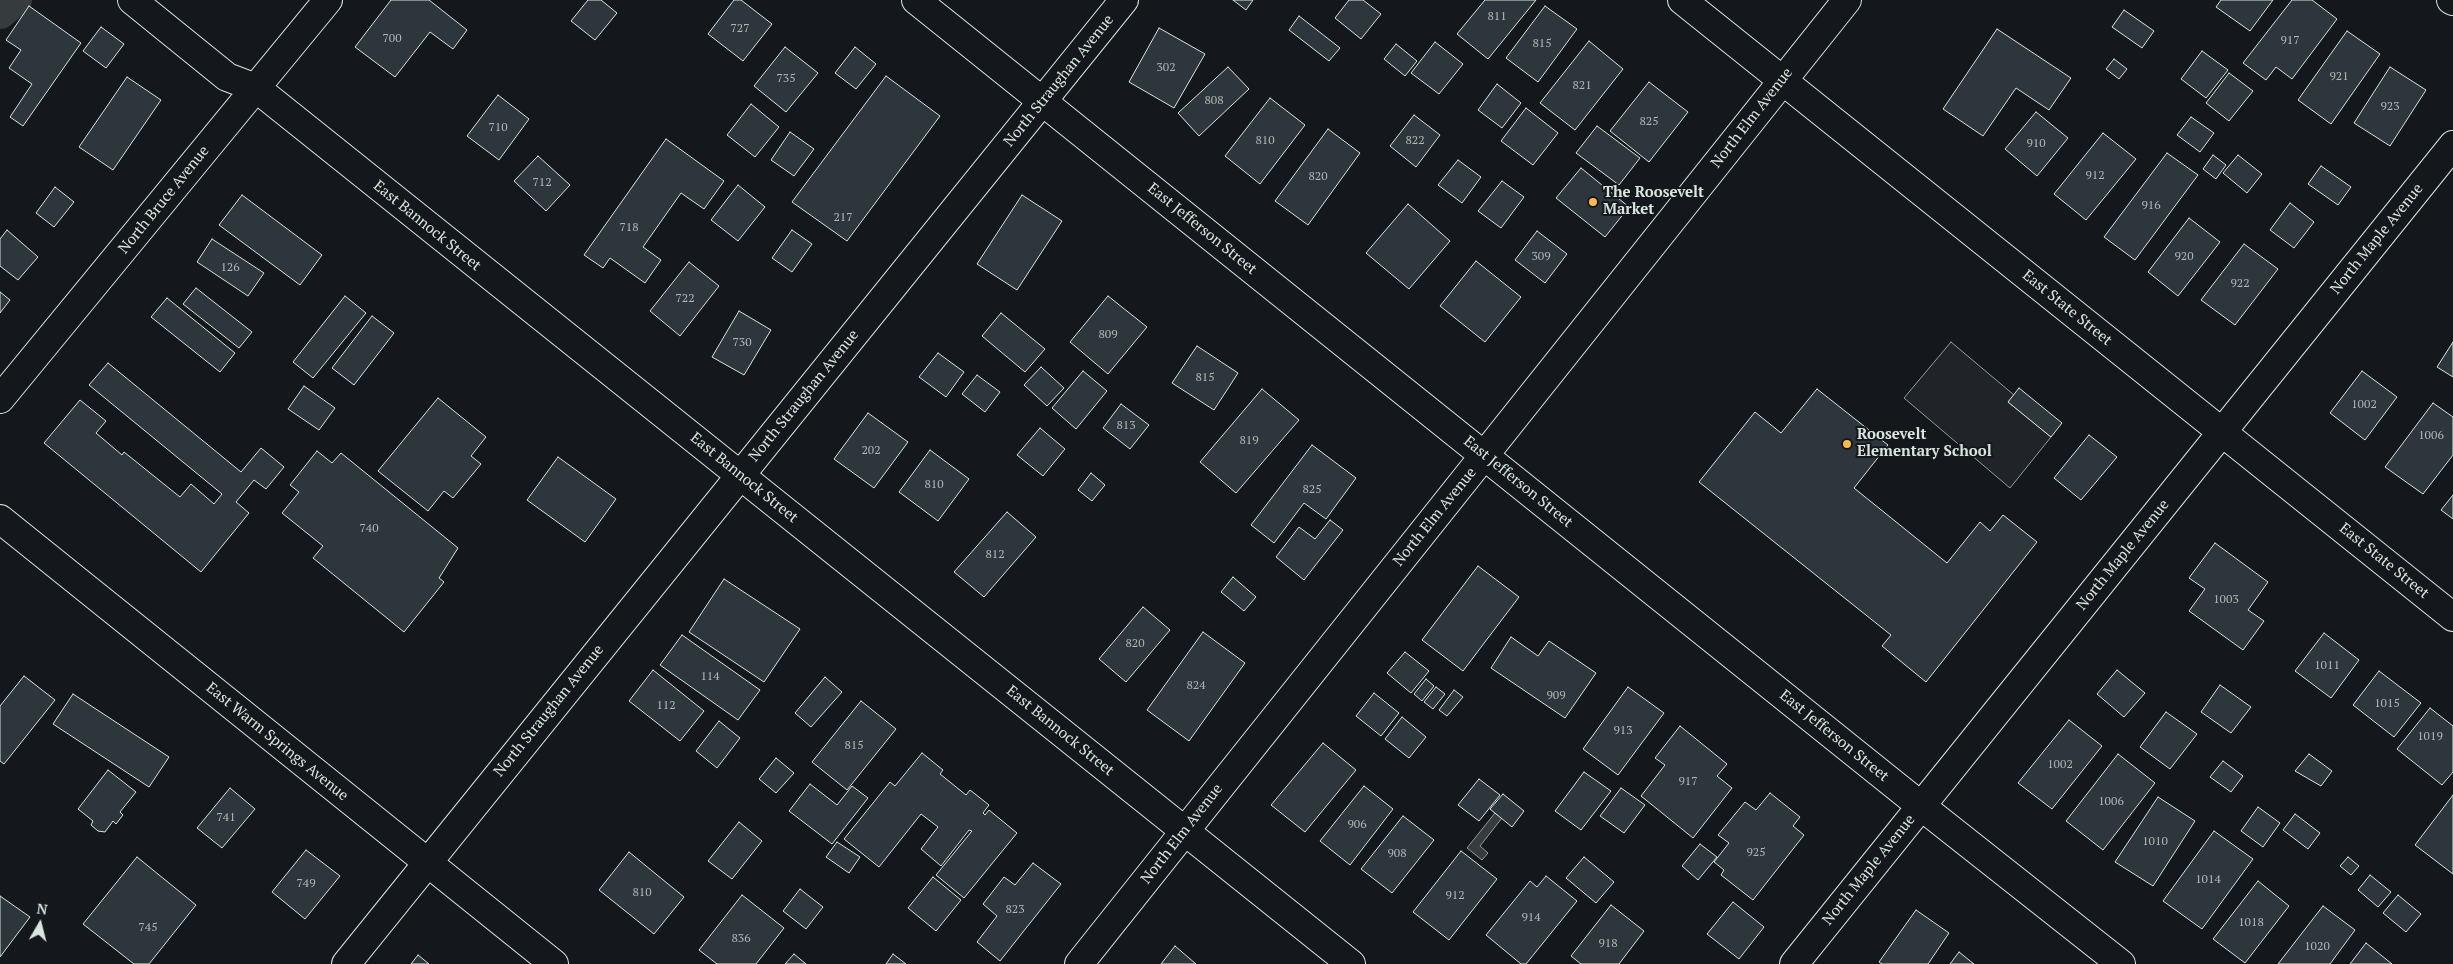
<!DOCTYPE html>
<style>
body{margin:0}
#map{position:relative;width:2453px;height:964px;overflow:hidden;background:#14181c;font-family:"PT Serif",serif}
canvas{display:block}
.north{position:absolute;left:15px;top:899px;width:50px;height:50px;-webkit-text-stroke:4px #14181c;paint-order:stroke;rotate:8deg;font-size:14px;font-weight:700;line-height:20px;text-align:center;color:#d8e6dc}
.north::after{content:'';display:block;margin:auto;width:18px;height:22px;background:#d8e6dc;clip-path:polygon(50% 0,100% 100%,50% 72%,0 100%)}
</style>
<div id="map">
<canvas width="2453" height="964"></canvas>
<div class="north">N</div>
</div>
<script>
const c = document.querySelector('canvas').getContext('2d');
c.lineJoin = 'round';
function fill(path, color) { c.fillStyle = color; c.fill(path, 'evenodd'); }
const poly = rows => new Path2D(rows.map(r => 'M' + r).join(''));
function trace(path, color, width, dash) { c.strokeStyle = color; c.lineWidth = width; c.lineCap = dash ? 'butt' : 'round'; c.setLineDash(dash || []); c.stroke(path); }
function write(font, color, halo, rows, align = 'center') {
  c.font = font + ' "PT Serif",serif'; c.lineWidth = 4; c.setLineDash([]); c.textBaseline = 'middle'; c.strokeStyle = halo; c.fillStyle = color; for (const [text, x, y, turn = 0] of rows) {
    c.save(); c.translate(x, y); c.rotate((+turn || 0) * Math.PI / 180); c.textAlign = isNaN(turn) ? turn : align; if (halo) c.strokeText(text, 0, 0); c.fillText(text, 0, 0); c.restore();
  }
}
const green = poly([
 [1951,342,2014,395,2008,402,2051,437,2010,488,1904,398,1951,342]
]);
const water = poly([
 [1495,813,1502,818,1480,846,1488,853,1482,860,1467,848,1495,813]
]);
const canal = poly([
 [0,13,16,0]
]);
const building = poly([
 [391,0,429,0,467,30,453,49,430,32,395,77,355,47,391,0],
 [588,0,601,0,617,13,595,40,571,21,588,0],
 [734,0,741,0,772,24,743,61,708,34,734,0],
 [1233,0,1253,0,1246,10,1233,0],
 [1349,0,1363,0,1381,14,1361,39,1335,18,1349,0],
 [1485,0,1536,0,1488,59,1457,34,1485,0],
 [2221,0,2273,0,2250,31,2216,7,2221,0],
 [2292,0,2312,0,2337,19,2292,79,2276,67,2266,80,2243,63,2292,0],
 [29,6,81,43,23,126,10,117,32,84,9,68,21,50,6,40,29,6],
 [1545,6,1577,29,1538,82,1506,58,1545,6],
 [2124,10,2154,31,2142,48,2112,27,2124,10],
 [1299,16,1340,48,1329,61,1289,30,1299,16],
 [101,27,124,44,106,68,83,51,101,27],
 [1159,28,1205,54,1174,108,1129,82,1159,28],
 [1997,29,2071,78,2049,110,2016,88,1983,136,1943,109,1997,29],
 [2347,31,2380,54,2331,124,2298,100,2347,31],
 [1589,41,1623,69,1575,130,1540,103,1589,41],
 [1435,42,1463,64,1439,94,1411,73,1435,42],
 [1396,44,1417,61,1405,76,1384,59,1396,44],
 [785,47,818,73,786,112,754,86,785,47],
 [855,47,876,64,856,89,835,73,855,47],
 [2202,51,2228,70,2206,98,2181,79,2202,51],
 [2114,59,2127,69,2119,79,2106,69,2114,59],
 [1228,67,1249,89,1199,136,1178,113,1228,67],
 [2390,67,2426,90,2390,146,2354,123,2390,67],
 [2229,73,2253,91,2229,121,2206,103,2229,73],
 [886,76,940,116,847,241,792,202,886,76],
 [127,77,161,100,113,170,79,147,127,77],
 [1649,82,1688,112,1649,162,1610,131,1649,82],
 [1497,84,1521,103,1502,128,1478,110,1497,84],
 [498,95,529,119,499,160,467,136,498,95],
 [1270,98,1305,125,1260,184,1225,156,1270,98],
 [751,104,779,127,755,157,727,135,751,104],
 [1526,108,1558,133,1533,165,1501,141,1526,108],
 [2036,112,2068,138,2037,176,2005,149,2036,112],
 [1414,115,1440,135,1416,167,1390,146,1414,115],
 [2191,117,2214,133,2200,152,2177,135,2191,117],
 [1597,126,1640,158,1619,185,1576,153,1597,126],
 [1328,129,1360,153,1308,225,1275,201,1328,129],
 [790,132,814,149,794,176,771,160,790,132],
 [2103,133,2136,159,2086,220,2054,194,2103,133],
 [666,139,724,181,704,209,681,193,643,247,661,260,645,283,610,258,603,268,584,255,666,139],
 [2167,153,2198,175,2135,260,2104,237,2167,153],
 [2213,155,2226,165,2216,179,2203,169,2213,155],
 [2238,155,2262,174,2247,193,2223,173,2238,155],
 [538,156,570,185,546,211,514,181,538,156],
 [1458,160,1481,177,1462,203,1438,185,1458,160],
 [2321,166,2351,187,2338,205,2308,184,2321,166],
 [1581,168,1629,207,1605,237,1556,198,1581,168],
 [1502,181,1524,197,1501,228,1478,211,1502,181],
 [738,185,765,207,738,241,711,220,738,185],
 [55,187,74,202,54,227,36,213,55,187],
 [242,195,322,255,300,285,219,225,242,195],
 [1022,195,1062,221,1017,290,977,264,1022,195],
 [2290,203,2314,222,2294,248,2270,230,2290,203],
 [1408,204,1450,241,1409,289,1366,253,1408,204],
 [2189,218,2220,242,2178,296,2148,272,2189,218],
 [7,230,38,257,18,280,0,266,0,239,7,230],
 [792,230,812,244,792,272,772,258,792,230],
 [1537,231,1567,254,1545,283,1515,260,1537,231],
 [212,239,264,273,248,296,197,262,212,239],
 [2244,244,2278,269,2235,325,2201,300,2244,244],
 [1476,261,1521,297,1485,342,1440,306,1476,261],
 [689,262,719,286,680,336,650,311,689,262],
 [196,288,252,332,239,348,183,304,196,288],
 [0,292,10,300,0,313,0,292],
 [345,296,366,313,313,378,293,362,345,296],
 [1108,296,1147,327,1108,374,1070,342,1108,296],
 [167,298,235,353,220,372,151,317,167,298],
 [739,311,771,330,744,375,712,357,739,311],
 [1001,313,1045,349,1025,372,982,336,1001,313],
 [372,316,394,333,354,385,332,368,372,316],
 [2453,342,2453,377,2437,367,2453,342],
 [1197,346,1238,373,1214,410,1172,383,1197,346],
 [938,353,964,372,946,397,919,377,938,353],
 [108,363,241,472,261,448,284,467,266,489,254,480,236,502,249,513,201,572,44,443,80,400,106,421,96,433,122,455,124,452,180,497,191,484,214,504,222,494,89,385,108,363],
 [1041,367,1064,388,1047,406,1024,385,1041,367],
 [1083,371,1107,391,1076,429,1052,408,1083,371],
 [2362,371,2397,397,2365,440,2330,413,2362,371],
 [977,375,1000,392,985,412,962,394,977,375],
 [304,386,335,408,319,430,288,409,304,386],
 [2019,388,2062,423,2051,437,2008,402,2019,388],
 [1262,389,1299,420,1236,493,1200,462,1262,389],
 [1817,389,1888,445,1854,488,1947,563,1980,522,1990,531,2003,515,2037,542,1926,682,1882,646,1891,635,1699,482,1755,412,1781,433,1817,389],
 [438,398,486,437,471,456,481,464,453,498,444,491,428,511,378,471,438,398],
 [2433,403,2453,417,2453,455,2423,494,2385,467,2433,403],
 [1121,404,1149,425,1130,449,1103,428,1121,404],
 [868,413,908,442,874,488,834,459,868,413],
 [1040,428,1065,449,1043,476,1017,455,1040,428],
 [2089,435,2117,457,2081,500,2054,478,2089,435],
 [1312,445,1356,478,1326,519,1304,503,1274,543,1251,525,1312,445],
 [930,450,969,479,938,521,899,492,930,450],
 [317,451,332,463,341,453,458,548,439,578,444,582,404,632,313,558,323,546,282,513,299,492,290,485,317,451],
 [558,457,616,499,585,542,527,500,558,457],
 [1091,473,1105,485,1092,501,1078,490,1091,473],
 [2453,495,2453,519,2441,510,2453,495],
 [1007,512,1036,537,984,597,954,572,1007,512],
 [1330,520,1343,530,1304,580,1276,557,1299,527,1315,539,1330,520],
 [2215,543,2268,582,2248,610,2264,621,2243,650,2189,611,2205,589,2189,578,2215,543],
 [1478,566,1519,597,1463,671,1422,640,1478,566],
 [1233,577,1256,597,1244,611,1221,592,1233,577],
 [724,579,800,629,764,682,689,632,724,579],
 [1143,607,1170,630,1126,682,1099,659,1143,607],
 [1203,632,1245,663,1189,741,1147,710,1203,632],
 [2324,633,2359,660,2331,698,2295,671,2324,633],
 [682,635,760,690,738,720,660,665,682,635],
 [1511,637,1538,656,1549,641,1596,673,1565,718,1491,668,1511,637],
 [1405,652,1429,671,1411,693,1387,673,1405,652],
 [653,670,704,711,680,741,629,701,653,670],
 [2117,670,2145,693,2124,717,2097,694,2117,670],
 [2379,671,2421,703,2394,737,2353,705,2379,671],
 [24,676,55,700,4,764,0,761,0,706,24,676],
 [825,677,842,692,811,727,795,713,825,677],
 [1426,679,1434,686,1422,701,1414,694,1426,679],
 [2220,685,2251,707,2231,733,2201,712,2220,685],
 [1436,687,1445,694,1433,709,1424,702,1436,687],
 [1628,687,1664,713,1618,775,1583,749,1628,687],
 [1454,690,1463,697,1447,716,1439,710,1454,690],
 [1374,693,1399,713,1381,736,1356,716,1374,693],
 [73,694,169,757,149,787,53,724,73,694],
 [861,701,896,729,847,790,812,762,861,701],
 [2430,708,2453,726,2453,772,2442,785,2397,749,2430,708],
 [2166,712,2197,734,2170,769,2140,747,2166,712],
 [1402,717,1426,737,1409,758,1385,739,1402,717],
 [2069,720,2102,746,2052,809,2018,783,2069,720],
 [719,721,740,738,717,768,696,751,719,721],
 [1680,726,1727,764,1717,776,1732,788,1693,838,1641,796,1665,765,1655,758,1680,726],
 [1323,743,1356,770,1305,832,1271,805,1323,743],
 [922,753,943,770,940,774,966,795,970,790,989,805,983,813,985,815,989,810,1017,833,964,898,936,875,972,831,969,830,941,866,921,849,938,827,921,814,879,867,844,839,890,782,895,786,922,753],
 [2118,754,2155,783,2103,850,2066,821,2118,754],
 [2309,754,2332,771,2321,786,2295,771,2309,754],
 [776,758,794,773,776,793,759,779,776,758],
 [2223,761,2243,776,2231,792,2210,777,2223,761],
 [108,770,136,792,120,812,123,815,116,824,113,821,105,832,98,831,91,825,93,821,78,809,108,770],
 [1584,772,1611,791,1581,830,1555,811,1584,772],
 [1479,779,1500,795,1479,821,1458,805,1479,779],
 [810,784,837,805,852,786,868,798,832,844,789,811,810,784],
 [1364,786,1393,809,1350,865,1320,841,1364,786],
 [230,788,255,809,222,848,197,828,230,788],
 [1621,788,1645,805,1624,833,1600,816,1621,788],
 [1770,793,1800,817,1793,826,1804,835,1753,900,1721,875,1724,870,1714,862,1729,843,1718,835,1745,802,1756,810,1770,793],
 [1503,794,1524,811,1512,827,1490,809,1503,794],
 [2453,795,2453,874,2415,845,2453,795],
 [2158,797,2195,821,2153,886,2115,862,2158,797],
 [2258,807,2280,823,2263,847,2241,831,2258,807],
 [2295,814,2320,833,2308,849,2283,830,2295,814],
 [1403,816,1434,840,1392,893,1361,869,1403,816],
 [739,822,762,841,732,879,708,861,739,822],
 [2214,831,2253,859,2202,929,2163,901,2214,831],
 [837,842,860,857,849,873,826,857,837,842],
 [1700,844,1717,857,1698,880,1682,866,1700,844],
 [306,850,340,876,305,919,272,892,306,850],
 [1461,851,1497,879,1449,940,1413,912,1461,851],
 [629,852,684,897,654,934,599,890,629,852],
 [137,857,196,905,149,964,134,964,83,924,137,857],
 [1584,857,1614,882,1596,903,1566,878,1584,857],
 [2348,857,2359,866,2351,875,2340,866,2348,857],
 [1033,863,1061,884,1000,961,977,942,997,916,983,904,1004,877,1015,885,1033,863],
 [2370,875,2391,892,2378,907,2358,890,2370,875],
 [1546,876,1577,901,1526,964,1521,964,1486,935,1530,881,1537,887,1546,876],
 [933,877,961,900,936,931,908,908,933,877],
 [2258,881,2289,906,2245,963,2213,939,2258,881],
 [800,889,823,907,806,929,783,911,800,889],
 [742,895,784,928,756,964,717,964,699,950,742,895],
 [2398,895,2421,914,2406,932,2383,913,2398,895],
 [0,896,30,917,0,957,0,896],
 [1733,902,1764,927,1739,959,1707,934,1733,902],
 [1611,905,1644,931,1619,964,1581,964,1571,956,1611,905],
 [2323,906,2355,930,2330,964,2278,964,2323,906],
 [1916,910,1949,933,1928,964,1882,964,1879,962,1916,910],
 [2366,943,2392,964,2350,964,2366,943],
 [1175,946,1196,964,1161,964,1175,946],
 [1959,952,1974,964,1950,964,1959,952],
 [794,954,806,964,785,964,794,954],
 [893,954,906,964,886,964,893,954],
 [418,955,429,964,411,964,418,955]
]);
const minor = poly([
 [132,0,227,77,256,88,1351,964],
 [916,0,1921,806,2121,964],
 [1682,0,2453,617],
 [2451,0,2453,1],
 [0,399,328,0],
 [0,519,554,964],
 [346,964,1124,0],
 [1079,964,1847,0],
 [1794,964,2453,145]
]);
const markers = [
 [1593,202,5,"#ffb74d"],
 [1847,444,5,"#ffb74d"]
];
const numberNames = [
 ["811",1497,17],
 ["727",740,29],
 ["700",392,39],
 ["917",2290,41],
 ["815",1542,44],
 ["302",1166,68],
 ["921",2339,77],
 ["735",786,79],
 ["821",1582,86],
 ["808",1214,101],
 ["923",2390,107],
 ["825",1649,122],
 ["710",498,128],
 ["810",1265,141],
 ["822",1415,141],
 ["910",2036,144],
 ["912",2095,176],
 ["820",1318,177],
 ["712",542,183],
 ["916",2151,206],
 ["217",843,218],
 ["718",629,228],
 ["309",1541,257],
 ["920",2184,257],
 ["126",230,268],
 ["922",2240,284],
 ["722",685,299],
 ["809",1108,335],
 ["730",742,343],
 ["815",1205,378],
 ["1002",2364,405],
 ["813",1126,426],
 ["1006",2431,436],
 ["819",1249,441],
 ["202",871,451],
 ["810",934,485],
 ["825",1312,490],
 ["740",369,529],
 ["812",995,555],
 ["1003",2226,600],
 ["820",1135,644],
 ["1011",2327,666],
 ["114",710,677],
 ["824",1196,686],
 ["909",1556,696],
 ["1015",2387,704],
 ["112",666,706],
 ["913",1623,731],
 ["1019",2430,737],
 ["815",854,746],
 ["1002",2060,765],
 ["917",1688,782],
 ["1006",2111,802],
 ["741",226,818],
 ["906",1357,825],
 ["1010",2155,842],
 ["925",1756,853],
 ["908",1397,854],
 ["1014",2208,880],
 ["749",306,884],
 ["810",642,893],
 ["912",1455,896],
 ["823",1015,910],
 ["914",1531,918],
 ["1018",2251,923],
 ["745",148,928],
 ["836",741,939],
 ["918",1608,944],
 ["1020",2317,947]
];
const streetNames = [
 ["North Straughan Avenue",1059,81,-51],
 ["North Elm Avenue",1752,118,-52],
 ["North Bruce Avenue",164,200,-51],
 ["East Bannock Street",427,226,39],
 ["East Jefferson Street",1202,229,39],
 ["North Maple Avenue",2377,239,-51],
 ["East State Street",2067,308,39],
 ["North Straughan Avenue",804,396,-51],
 ["East Bannock Street",744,478,39],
 ["East Jefferson Street",1518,482,39],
 ["North Elm Avenue",1435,517,-51],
 ["North Maple Avenue",2123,555,-51],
 ["East State Street",2384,561,39],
 ["North Straughan Avenue",549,711,-51],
 ["East Bannock Street",1060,731,39],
 ["East Jefferson Street",1834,736,39],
 ["East Warm Springs Avenue",277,742,39],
 ["North Elm Avenue",1182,834,-52],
 ["North Maple Avenue",1869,870,-51]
];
const poiNames = [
 ["The Roosevelt",1603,193],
 ["Market",1603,210],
 ["Roosevelt",1857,435],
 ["Elementary School",1857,452]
];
fill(green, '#202428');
trace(green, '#939e99', 1);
fill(water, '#363b3e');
trace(water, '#939e99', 1);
trace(canal, '#363b3e', 32);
fill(building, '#2c363c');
trace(building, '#d8e6dc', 1);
trace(minor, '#d8e6dc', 30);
trace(minor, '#14181c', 28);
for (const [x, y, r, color] of markers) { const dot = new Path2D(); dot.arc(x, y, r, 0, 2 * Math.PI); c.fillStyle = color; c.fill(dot); trace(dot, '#14181c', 2); }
write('12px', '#adbab4', null, numberNames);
write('15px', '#d8e6dc', '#14181c', streetNames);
write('bold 15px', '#d8e6dc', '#14181c', poiNames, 'left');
</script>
